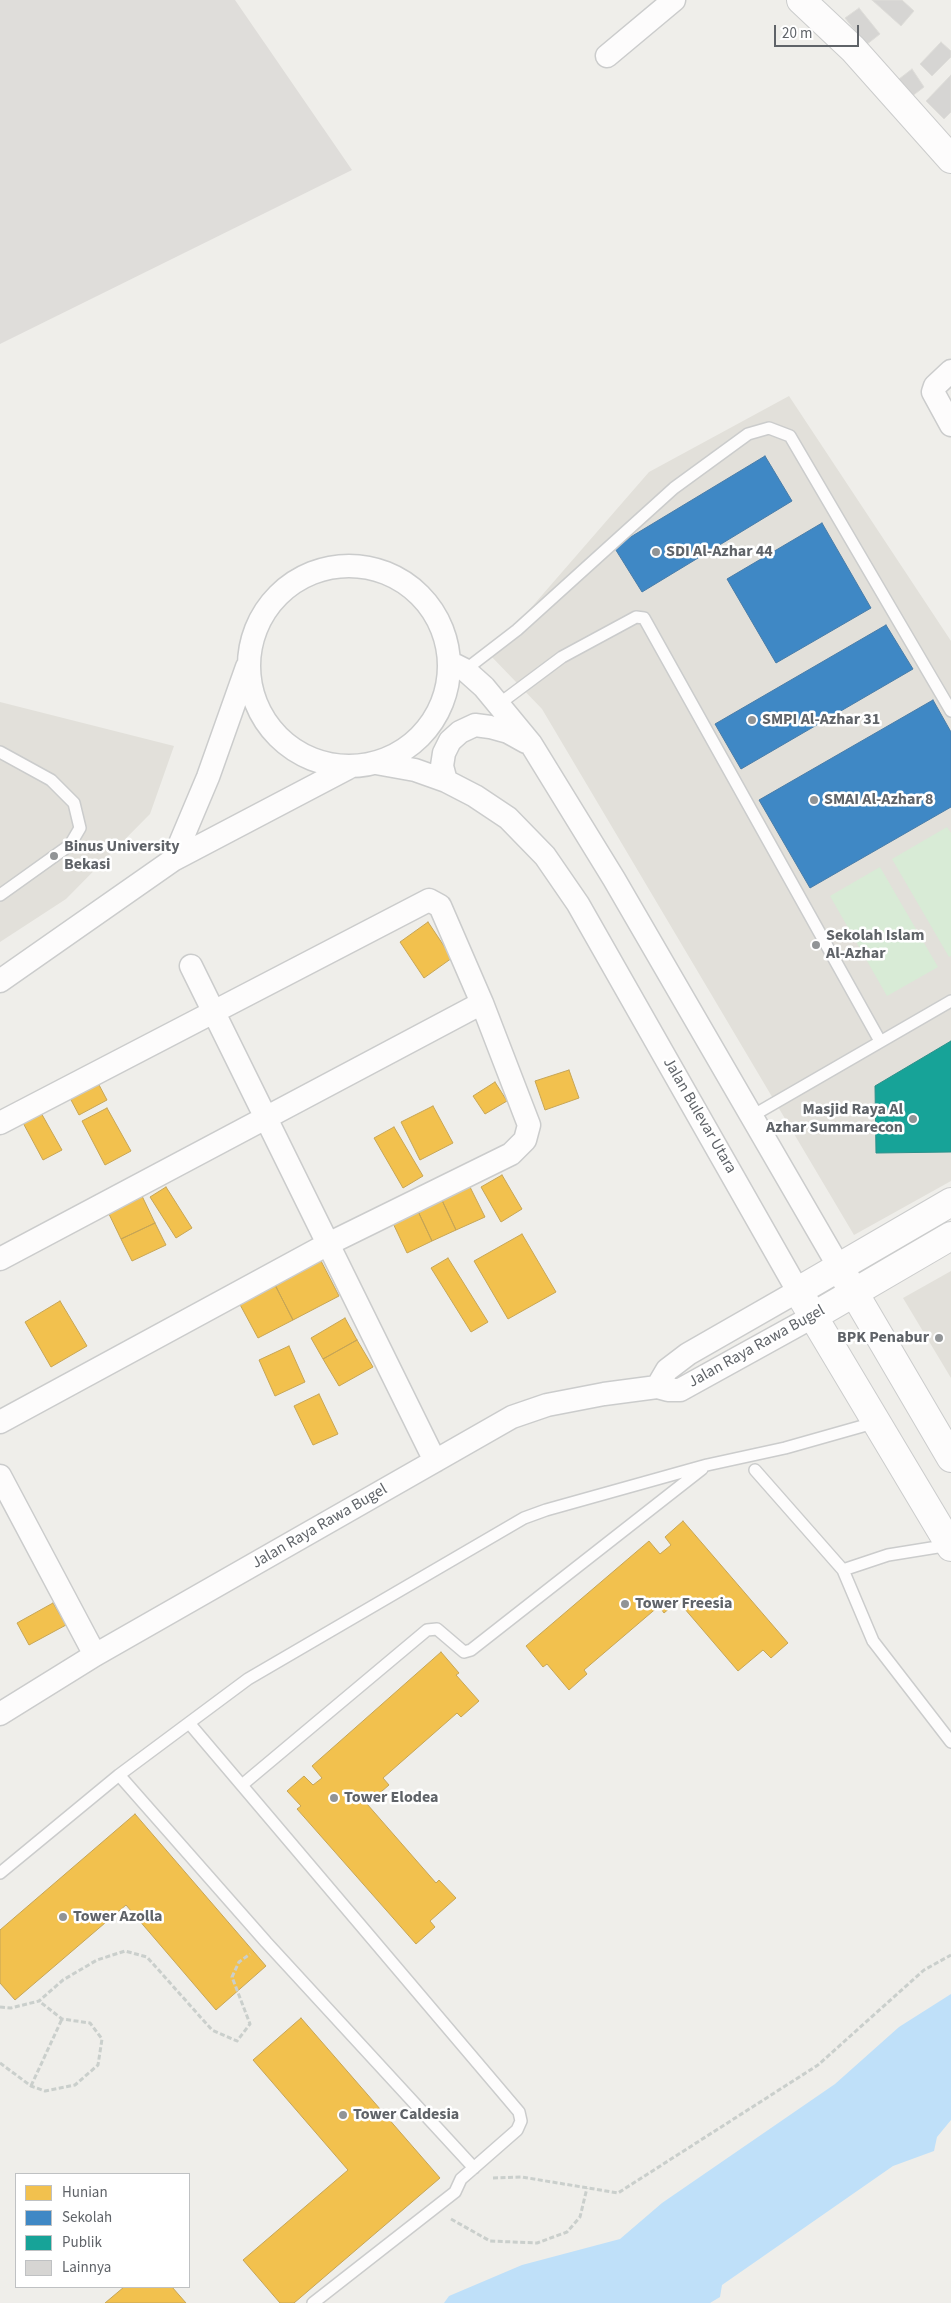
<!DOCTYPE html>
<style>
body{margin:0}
#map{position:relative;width:951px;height:2303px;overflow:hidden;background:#efeeea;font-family:"Source Sans 3",sans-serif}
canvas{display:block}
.legend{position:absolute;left:15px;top:2173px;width:175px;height:115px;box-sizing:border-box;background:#fff;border:1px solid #bfc1c3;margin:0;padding:6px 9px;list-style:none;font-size:15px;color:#5f6368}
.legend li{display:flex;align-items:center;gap:10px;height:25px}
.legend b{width:25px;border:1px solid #bfc1c3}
.scale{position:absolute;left:774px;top:25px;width:85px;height:22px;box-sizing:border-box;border:2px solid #5f6368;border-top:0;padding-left:6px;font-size:15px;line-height:18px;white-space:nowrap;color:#5f6368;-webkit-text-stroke:4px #fff;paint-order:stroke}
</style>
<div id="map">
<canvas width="951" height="2303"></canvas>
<ul class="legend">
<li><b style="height:14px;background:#f2c14e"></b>Hunian</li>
<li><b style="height:14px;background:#3f88c5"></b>Sekolah</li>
<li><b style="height:14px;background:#17a398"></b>Publik</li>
<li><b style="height:14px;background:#d6d5d3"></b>Lainnya</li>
</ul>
<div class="scale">20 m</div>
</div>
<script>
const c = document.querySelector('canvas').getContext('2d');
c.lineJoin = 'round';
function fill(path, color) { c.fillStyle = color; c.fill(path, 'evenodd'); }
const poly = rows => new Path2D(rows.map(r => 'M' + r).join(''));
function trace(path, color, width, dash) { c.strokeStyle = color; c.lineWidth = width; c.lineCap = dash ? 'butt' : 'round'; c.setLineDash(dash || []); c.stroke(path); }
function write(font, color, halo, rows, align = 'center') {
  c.font = font + ' "Source Sans 3",sans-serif'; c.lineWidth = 5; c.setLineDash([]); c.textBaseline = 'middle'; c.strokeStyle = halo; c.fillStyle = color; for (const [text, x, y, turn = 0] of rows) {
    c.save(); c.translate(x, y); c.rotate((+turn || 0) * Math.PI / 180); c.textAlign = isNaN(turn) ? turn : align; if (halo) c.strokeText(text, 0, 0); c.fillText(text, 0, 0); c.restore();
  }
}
const industrial = poly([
 [0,0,235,0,352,170,0,344]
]);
const education = poly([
 [789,396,951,641,951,1181,854,1235,542,709,490,655,649,472],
 [0,702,174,746,150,814,66,899,0,942],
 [951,1271,951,1378,903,1298]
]);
const green = poly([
 [947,827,951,833,951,956,949,957,892,859],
 [880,867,938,967,887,996,830,896]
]);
const water = poly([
 [951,1994,951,2120,937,2137,934,2151,893,2166,722,2285,720,2297,710,2303,444,2303,449,2296,522,2265,620,2239,662,2203,835,2084,899,2027]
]);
const homes = poly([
 [428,922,452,958,424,978,400,942,428,922],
 [569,1070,579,1098,545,1110,535,1081,569,1070],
 [495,1082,507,1101,485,1114,473,1096,495,1082],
 [98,1083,107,1100,79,1115,70,1098,98,1083],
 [433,1106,453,1143,420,1160,401,1122,433,1106],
 [107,1108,131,1151,105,1165,82,1121,107,1108],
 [40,1111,62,1150,43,1160,22,1121,40,1111],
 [394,1127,423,1176,403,1188,374,1138,394,1127],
 [502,1175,522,1209,501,1222,481,1187,502,1175],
 [468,1183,485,1217,456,1230,440,1196,468,1183],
 [166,1187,192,1228,176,1238,150,1197,166,1187],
 [142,1196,155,1223,121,1239,108,1212,142,1196],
 [440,1196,456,1230,432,1241,416,1207,440,1196],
 [416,1207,432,1241,407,1253,391,1219,416,1207],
 [155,1223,166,1245,132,1261,121,1239,155,1223],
 [522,1234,556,1292,508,1319,474,1261,522,1234],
 [319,1257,339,1296,293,1320,273,1281,319,1257],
 [448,1258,488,1322,471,1332,431,1268,448,1258],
 [273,1281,293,1320,258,1338,237,1299,273,1281],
 [60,1301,87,1346,51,1367,25,1322,60,1301],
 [345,1318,357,1340,323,1359,311,1338,345,1318],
 [357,1340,373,1367,339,1386,323,1359,357,1340],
 [289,1346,305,1382,275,1396,259,1360,289,1346],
 [319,1394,338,1434,313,1445,294,1406,319,1394],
 [683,1521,788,1643,771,1658,763,1650,738,1671,678,1601,664,1613,659,1606,584,1670,587,1674,569,1690,547,1664,543,1667,526,1646,649,1541,660,1554,671,1545,665,1537,683,1521],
 [53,1603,66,1625,29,1645,17,1623,53,1603],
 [441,1652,459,1673,456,1675,479,1701,461,1717,457,1713,383,1778,389,1785,367,1804,436,1883,439,1880,456,1898,430,1921,435,1927,416,1944,297,1809,301,1806,287,1791,304,1776,313,1785,322,1778,312,1766,441,1652],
 [135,1814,266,1966,216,2010,126,1905,15,2000,0,1983,0,1930,135,1814],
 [301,2018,440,2178,294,2303,280,2303,243,2260,348,2170,253,2060,301,2018],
 [124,2287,172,2287,186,2303,105,2303,124,2287]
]);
const schools = poly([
 [765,456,792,501,642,592,614,547,765,456],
 [822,523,871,608,776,663,727,579,822,523],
 [886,625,913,669,741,769,715,724,886,625],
 [933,700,951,732,951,807,810,888,759,800,933,700]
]);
const public = poly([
 [951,1041,951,1152,876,1153,875,1086,951,1041]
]);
const building = poly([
 [872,0,902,0,914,11,901,26,872,0],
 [859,8,880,34,866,45,845,18,859,8],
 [941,42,951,51,951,57,932,76,920,64,941,42],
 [912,69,924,87,911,97,899,79,912,69],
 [951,75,951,112,944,119,926,101,951,75]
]);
const path = poly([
 [0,2007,11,2008,39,2001,63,1980,97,1960,125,1951,147,1957,212,2030,237,2041,250,2024,232,1977,239,1962,250,1954],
 [0,2063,31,2086,45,2091,75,2085,98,2065,102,2039,90,2023,62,2019,39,2001],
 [31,2086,62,2019],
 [493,2178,522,2177,618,2193,818,2065,924,1970,951,1955],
 [451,2219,490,2241,537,2243,567,2232,580,2217,587,2188]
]);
const service = poly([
 [465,670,517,630,674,488,748,434,769,428,790,436,951,711],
 [499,704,562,657,636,617,644,618,880,1041],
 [0,752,51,780,74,803,80,828,70,845,0,895],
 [752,1116,951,1001],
 [755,1470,843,1570,873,1641,951,1742],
 [843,1570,888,1555,950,1545],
 [189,1723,519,2112,521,2121,517,2130,461,2179,455,2192,313,2303],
 [119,1775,266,1942,474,2168],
 [242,1785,427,1630,437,1629,464,1652,471,1650,702,1469],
 [0,1873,119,1775,248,1679,524,1518,546,1510,707,1465,785,1448,877,1422]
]);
const minor = poly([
 [607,56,674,0],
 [951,371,935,386,933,392,951,425],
 '249 666a100 100 0 1 1 200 0a100 100 0 1 1-200 0Z',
 [449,662,465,670,484,687,531,744,614,879,839,1267],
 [247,667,208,777,173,860,350,767],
 [376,763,415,770,446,781,475,796,508,818,545,856,578,904,798,1291,688,1354,667,1370,657,1387],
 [446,781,442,766,444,753,450,741,460,732,475,725,490,727,508,732,526,742],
 [191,966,435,1461],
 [0,981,173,860],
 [0,1123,429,900,440,906,482,1003,529,1125,525,1140,511,1154,328,1244,0,1422],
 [0,1259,482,1003],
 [0,1476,95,1655],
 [0,1714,95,1655,512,1417,547,1405,604,1394,657,1387,668,1390,680,1390,814,1316]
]);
const tertiary = poly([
 [801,0,853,49,951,159],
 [951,1202,798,1291,951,1547],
 [839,1267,951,1458],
 [814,1316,951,1236]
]);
const markers = [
 [656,552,5,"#919496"],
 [752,720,5,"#919496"],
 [814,800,5,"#919496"],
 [54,856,5,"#919496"],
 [816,945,5,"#919496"],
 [913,1119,5,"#919496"],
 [939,1338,5,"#919496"],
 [625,1604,5,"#919496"],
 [334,1798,5,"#919496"],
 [63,1917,5,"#919496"],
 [343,2115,5,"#919496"]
];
const poiNames = [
 ["SDI Al-Azhar 44",666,552],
 ["SMPI Al-Azhar 31",762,720],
 ["SMAI Al-Azhar 8",824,800],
 ["Binus University",64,847],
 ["Bekasi",64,865],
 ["Sekolah Islam",826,936],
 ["Al-Azhar",826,954],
 ["Masjid Raya Al",903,1110,"right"],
 ["Azhar Summarecon",903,1128,"right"],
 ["BPK Penabur",929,1338,"right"],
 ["Tower Freesia",635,1604],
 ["Tower Elodea",344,1798],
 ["Tower Azolla",73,1917],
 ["Tower Caldesia",353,2115]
];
const streetNames = [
 ["Jalan Bulevar Utara",699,1116,60],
 ["Jalan Raya Rawa Bugel",757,1347,-29],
 ["Jalan Raya Rawa Bugel",320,1527,-30]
];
fill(industrial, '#dfddda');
fill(education, '#e2e0da');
fill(green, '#d8ebd6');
fill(water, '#bfe0f9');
fill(homes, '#f2c14e');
trace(homes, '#c6a556', 1);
fill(schools, '#3f88c5');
trace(schools, '#497da9', 1);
fill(public, '#17a398');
trace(public, '#2d908a', 1);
fill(building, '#d6d5d3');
trace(building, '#deddd9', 1);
trace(service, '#cbcccc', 14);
trace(minor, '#cbcccc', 25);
trace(tertiary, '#cbcccc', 30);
trace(path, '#cacfcc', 3, [5, 2.5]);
trace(service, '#fdfcfc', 11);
trace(minor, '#fdfcfc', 22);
trace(tertiary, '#fdfcfc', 28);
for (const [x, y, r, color] of markers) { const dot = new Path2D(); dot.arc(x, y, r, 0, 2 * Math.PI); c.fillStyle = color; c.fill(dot); trace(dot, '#fff', 2); }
write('bold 16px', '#5f6368', '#fff', poiNames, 'left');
write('16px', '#5f6368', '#fff', streetNames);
</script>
